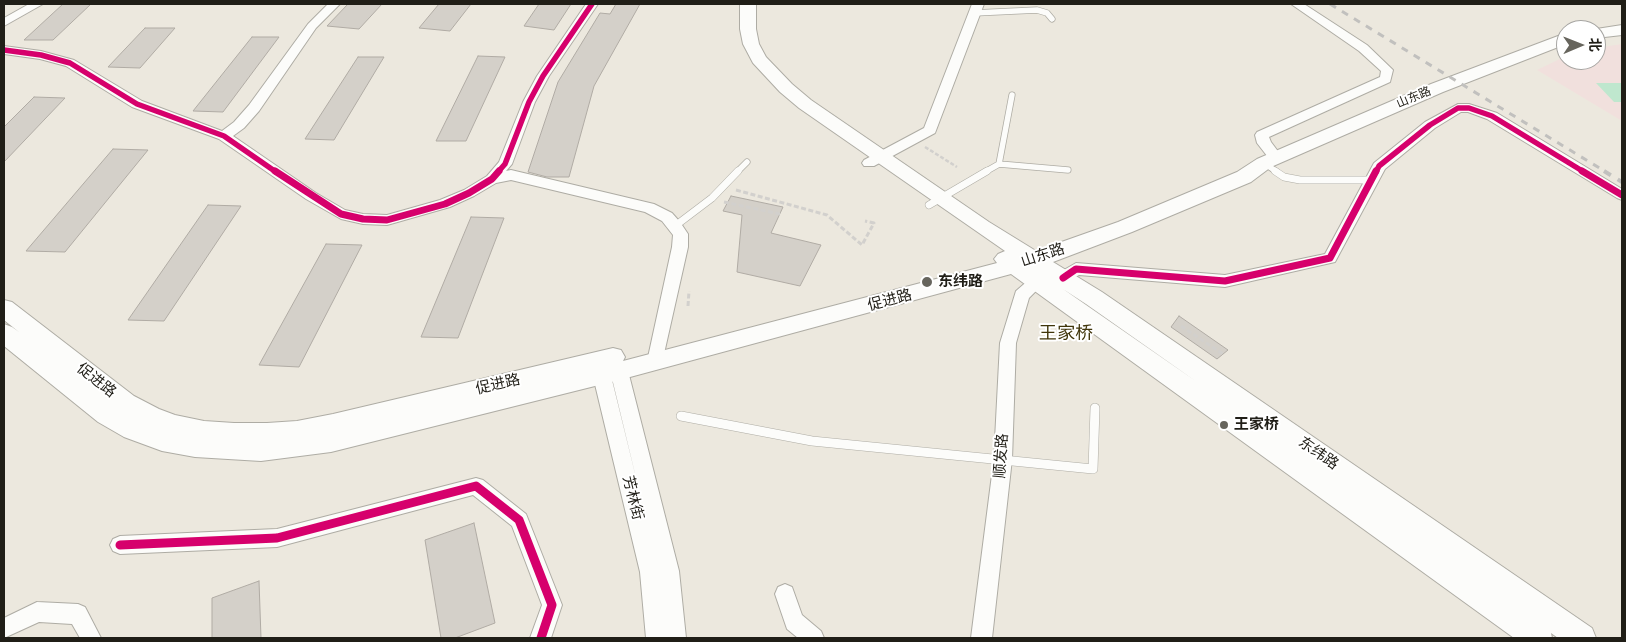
<!DOCTYPE html>
<meta charset="utf-8">
<style>
body{margin:0}
#map{position:relative;width:1626px;height:642px;overflow:hidden;background:#ece8de;font-family:Roboto,"Noto Sans SC",sans-serif}
canvas{display:block}
.frame{position:absolute;inset:0;border:5px solid #201e17;pointer-events:none}
.north{position:absolute;left:1556px;top:20px;width:50px;height:50px;box-sizing:border-box;background:#fff;border:1px solid #a6a5a2;border-radius:50%;rotate:89deg;font-size:14px;font-weight:700;line-height:20px;text-align:center;color:#201e17}
.north::after{content:'';display:block;margin:auto;width:18px;height:22px;background:#67655d;clip-path:polygon(50% 0,100% 100%,50% 72%,0 100%)}
</style>
<div id="map">
<canvas width="1626" height="642"></canvas>
<div class="frame"></div>
<div class="north">北</div>
</div>
<script>
const c = document.querySelector('canvas').getContext('2d');
c.lineJoin = 'round';
function fill(path, color) { c.fillStyle = color; c.fill(path, 'evenodd'); }
const poly = rows => new Path2D(rows.map(r => 'M' + r).join(''));
function trace(path, color, width, dash) { c.strokeStyle = color; c.lineWidth = width; c.lineCap = dash ? 'butt' : 'round'; c.setLineDash(dash || []); c.stroke(path); }
function write(font, color, halo, rows, align = 'center') {
  c.font = font + ' Roboto,"Noto Sans SC",sans-serif'; c.lineWidth = 4; c.setLineDash([]); c.textBaseline = 'middle'; c.strokeStyle = halo; c.fillStyle = color; for (const [text, x, y, turn = 0] of rows) {
    c.save(); c.translate(x, y); c.rotate((+turn || 0) * Math.PI / 180); c.textAlign = isNaN(turn) ? turn : align; if (halo) c.strokeText(text, 0, 0); c.fillText(text, 0, 0); c.restore();
  }
}
const commercial = poly([
 [1622,44,1622,121,1537,70,1566,56,1566,60,1596,60,1596,48]
]);
const green = poly([
 [1596,83,1622,83,1622,102,1614,102]
]);
const building = poly([
 [63,4,91,4,53,40,24,40,63,4],
 [348,4,382,4,359,29,327,26,348,4],
 [439,4,471,4,450,31,419,28,439,4],
 [539,4,571,4,554,30,524,26,539,4],
 [616,4,640,4,594,86,569,177,547,177,528,172,558,82,600,13,610,14,616,4],
 [145,28,175,28,140,68,108,67,145,28],
 [252,37,279,37,223,112,193,111,252,37],
 [478,56,505,57,466,141,436,141,478,56],
 [358,57,384,57,334,140,305,139,358,57],
 [34,97,65,98,4,162,4,127,34,97],
 [113,149,148,150,65,252,26,251,113,149],
 [731,196,783,207,771,233,821,245,800,286,737,272,742,215,723,211,731,196],
 [208,205,241,206,164,321,128,320,208,205],
 [471,217,504,218,458,338,421,337,471,217],
 [326,244,362,245,299,367,259,365,326,244],
 [1179,316,1228,350,1217,359,1171,327,1179,316],
 [474,523,495,623,455,638,441,638,425,540,474,523],
 [259,581,261,638,212,638,212,598,259,581]
]);
const pathFar1 = poly([
 [925,147,957,167]
]);
const path = poly([
 [736,190,827,215,862,245,874,223,865,221],
 [724,202,780,214],
 [688,306,689,291],
 [1181,326,1223,354]
]);
const laneFar2 = poly([
 [974,13,1037,10,1047,13,1052,19],
 [1264,163,1277,172],
 [999,164,1068,170],
 [737,172,747,162],
 [985,172,999,164,1012,95]
]);
const laneFar1 = poly([
 [1275,171,1284,177,1300,180,1372,180],
 [929,205,987,171],
 [675,226,712,198,738,171]
]);
const lane = poly([
 [681,416,812,441,1093,469,1095,408]
]);
const street = poly([
 [29,4,43,4,4,26,4,18,29,4],
 [328,4,340,4,316,28,259,111,244,128,233,136,316,193,345,210,363,214,387,215,440,200,464,190,487,176,499,162,523,102,537,76,586,4,598,4,549,76,535,102,512,164,506,171,511,170,654,204,672,213,680,222,688,234,688,247,661,367,655,369,649,367,647,362,672,247,673,235,662,221,645,212,511,180,496,183,474,196,450,207,387,225,363,224,341,219,306,199,219,139,132,107,66,66,40,59,4,54,4,46,41,51,74,60,142,101,222,131,234,122,249,105,308,24,328,4],
 [972,4,984,4,935,133,874,166,864,166,862,163,864,160,924,128,972,4],
 [1291,4,1304,4,1367,45,1393,70,1390,82,1269,137,1271,142,1283,158,1281,161,1276,162,1271,161,1257,143,1255,135,1257,132,1380,77,1381,71,1359,51,1291,4],
 [1458,104,1469,104,1497,113,1622,189,1622,200,1617,198,1487,119,1468,112,1461,112,1435,128,1385,169,1335,262,1225,287,1079,275,1063,284,1057,282,1055,278,1057,274,1076,263,1225,275,1325,254,1374,163,1425,122,1458,104],
 [1037,276,1043,278,1045,282,1029,298,1016,343,1012,459,992,638,971,638,994,459,1000,343,1016,291,1031,278,1037,276],
 [609,355,615,357,628,371,679,571,686,638,646,638,640,572,593,376,599,358,609,355],
 [611,374,639,490,611,376,611,374],
 [476,478,483,480,526,514,562,605,551,638,530,638,542,605,512,526,473,495,277,547,120,554,113,551,110,545,113,539,120,536,277,529,476,478],
 [785,584,792,587,802,615,821,631,824,638,798,638,787,629,775,594,778,587,785,584],
 [37,602,78,604,85,607,101,638,80,638,72,624,39,622,4,638,4,618,37,602]
]);
const secondary = poly([
 [740,4,756,4,756,29,759,44,766,57,792,84,811,100,989,222,1036,251,1118,222,1237,172,1257,159,1431,84,1566,33,1566,44,1443,92,1271,167,1251,182,1132,232,1053,262,1102,292,1592,628,1596,638,1558,638,1551,633,1552,638,1514,638,1011,274,619,380,331,452,261,461,195,457,162,451,124,437,98,422,4,346,4,324,12,327,19,332,4,320,4,300,12,302,134,396,159,409,175,415,204,421,234,423,267,423,297,421,333,414,613,348,621,350,625,357,623,361,997,263,994,259,998,254,1005,251,799,108,780,92,753,63,743,44,740,29,740,4],
 [1063,289,1086,304,1197,382,1063,289],
 [1622,25,1622,35,1596,38,1596,30,1590,30,1622,25]
]);
const railFar1 = poly([
 [1330,4,1606,172]
]);
const rail = poly([
 [1604,171,1622,182]
]);
const cyclewayFar2 = poly([
 [4,50,41,55,70,63,137,104,224,136,276,172],
 [498,172,505,164,529,102,543,76,592,4],
 [1376,172,1379,166,1430,125,1458,108,1469,108,1492,116,1584,172]
]);
const cyclewayFar1 = poly([
 [275,171,341,214,363,219,387,220,445,204,469,193,492,179,499,171],
 [1582,171,1622,195],
 [1063,278,1076,269,1225,281,1330,258,1376,171]
]);
const cycleway = poly([
 [120,545,277,538,476,486,519,520,552,605,541,638]
]);
const markers = [
 [927,282,6,"#67655d"],
 [1224,425,5,"#67655d"]
];
const farStreetnames = [
 ["山东路",1414,98,-23]
];
const streetNames = [
 ["山东路",1043,256,-18],
 ["促进路",890,301,-15],
 ["促进路",96,381,38],
 ["促进路",498,385,-13],
 ["东纬路",1318,454,35],
 ["顺发路",1002,456,-86],
 ["芳林街",632,498,76]
];
const poiNames = [
 ["东纬路",938,282],
 ["王家桥",1234,425]
];
const quarterNames = [
 ["王家桥",1066,334]
];
fill(commercial, '#f1e0dd');
fill(green, '#bfe7ce');
fill(building, '#d4d0c9');
trace(building, '#b0aba4', 1);
trace(laneFar2, '#aeaca4', 7);
trace(laneFar1, '#aeaca4', 8);
trace(lane, '#aeaca4', 10);
trace(street, '#aeaca4', 2);
trace(secondary, '#aeaca4', 2);
trace(pathFar1, '#d2d0cd', 2.5, [4, 2]);
trace(path, '#d2d0cd', 3, [5, 2.5]);
trace(laneFar2, '#fcfcfa', 5.5);
trace(laneFar1, '#fcfcfa', 7);
trace(lane, '#fcfcfa', 9);
fill(street, '#fcfcfa');
fill(secondary, '#fcfcfa');
trace(railFar1, '#c1c0be', 3, [7, 7]);
trace(rail, '#c1c0be', 4, [8, 8]);
trace(cyclewayFar2, '#d6006c', 5.5);
trace(cyclewayFar1, '#d6006c', 7);
trace(cycleway, '#d6006c', 9);
for (const [x, y, r, color] of markers) { const dot = new Path2D(); dot.arc(x, y, r, 0, 2 * Math.PI); c.fillStyle = color; c.fill(dot); trace(dot, '#fff', 2); }
write('12px', '#201e17', '#fff', farStreetnames);
write('15px', '#201e17', '#fff', streetNames);
write('bold 15px', '#201e17', '#fff', poiNames, 'left');
write('18px', '#40350a', '#fff', quarterNames);
</script>
